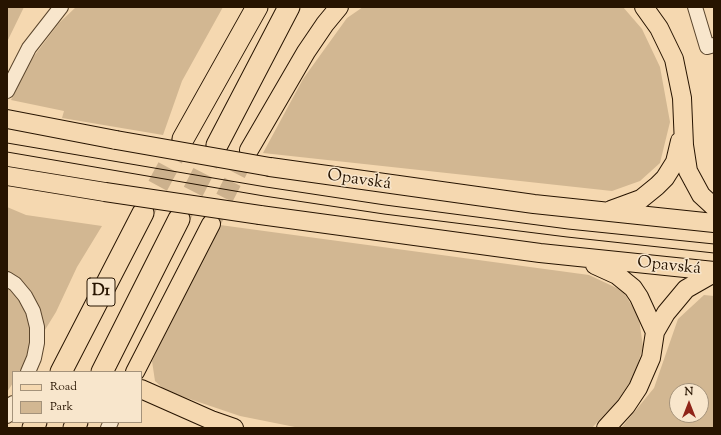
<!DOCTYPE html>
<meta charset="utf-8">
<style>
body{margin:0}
#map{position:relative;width:721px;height:435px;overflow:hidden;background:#f5d8b0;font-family:"Sorts Mill Goudy",serif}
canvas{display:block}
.frame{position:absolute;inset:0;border:8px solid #271400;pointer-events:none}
.legend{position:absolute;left:12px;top:371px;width:130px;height:52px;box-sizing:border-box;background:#f8e6cc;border:1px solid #a4927a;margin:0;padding:5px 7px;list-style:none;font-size:12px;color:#271400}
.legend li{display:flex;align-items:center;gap:8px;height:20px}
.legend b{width:20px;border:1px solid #a4927a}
.north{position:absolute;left:669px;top:383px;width:40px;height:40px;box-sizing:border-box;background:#f8e6cc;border:1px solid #a4927a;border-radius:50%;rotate:0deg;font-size:11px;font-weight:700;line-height:16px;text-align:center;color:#271400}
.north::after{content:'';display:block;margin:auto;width:14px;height:18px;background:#8f2418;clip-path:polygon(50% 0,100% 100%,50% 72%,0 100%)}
</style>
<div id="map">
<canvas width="721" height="435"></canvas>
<div class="frame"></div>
<ul class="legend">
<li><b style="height:5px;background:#f5d8b0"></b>Road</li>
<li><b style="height:11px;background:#d2b792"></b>Park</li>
</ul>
<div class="north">N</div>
</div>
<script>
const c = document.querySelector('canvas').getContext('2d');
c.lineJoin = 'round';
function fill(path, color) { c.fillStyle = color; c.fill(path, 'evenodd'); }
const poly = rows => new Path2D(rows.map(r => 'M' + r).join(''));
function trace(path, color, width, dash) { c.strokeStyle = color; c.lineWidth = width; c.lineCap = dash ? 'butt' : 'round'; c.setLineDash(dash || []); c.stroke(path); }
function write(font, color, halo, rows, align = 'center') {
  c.font = font + ' "Sorts Mill Goudy",serif'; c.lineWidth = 3; c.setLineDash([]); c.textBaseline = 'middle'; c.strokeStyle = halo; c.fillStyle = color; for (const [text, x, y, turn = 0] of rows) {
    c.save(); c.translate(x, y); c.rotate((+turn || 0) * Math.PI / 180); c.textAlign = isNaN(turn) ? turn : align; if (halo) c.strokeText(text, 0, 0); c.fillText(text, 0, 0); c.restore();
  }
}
const green = poly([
 [7,7,24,7,7,42],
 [76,7,223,7,182,81,163,135,62,118,64,111,11,100,31,60,59,23],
 [363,7,623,7,642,29,660,67,670,122,660,163,640,181,612,191,263,153,303,79,347,18],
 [7,207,26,215,102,226,77,267,56,312,19,372,13,372,13,383,7,392],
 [220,225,589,275,623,291,639,318,643,347,635,374,619,399,592,428,300,428,240,416,166,391,155,381,152,361],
 [704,295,714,296,714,428,621,428,654,388,678,319],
 [677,391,701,391,701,415,677,415]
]);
const majorTunnel = poly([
 [212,222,249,150]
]);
const highwayTunnel = poly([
 [143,213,183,139],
 [179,219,217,145]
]);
const minor = poly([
 [695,7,707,47,714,45],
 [7,91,29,48,61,7],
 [7,279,15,284,25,296,33,311,37,327,37,343,34,358,28,372],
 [7,416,13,403],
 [108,428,111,422]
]);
const major = poly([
 [644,7,659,28,674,59,682,98,684,145,688,171,701,195,714,207],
 [7,119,116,140],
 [249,150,306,52,325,24,339,7],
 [270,167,534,204,714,223],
 [7,176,105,192],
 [611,210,641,199,657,186,665,178,675,162,680,141],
 [260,215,540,253,714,271],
 [595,265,617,275,633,288,639,297,655,332],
 [135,372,211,224],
 [141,389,211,420,234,428],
 [606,428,626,406,638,388,651,358,655,332,666,313,686,289,714,273]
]);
const highway = poly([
 [183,139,257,7],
 [217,145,289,7],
 [61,372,143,213],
 [102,372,179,219],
 [33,428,36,422],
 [74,428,77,422]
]);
const tram = poly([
 [7,143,266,187,385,205,568,229,714,244],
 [7,152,264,196,384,214,567,237,714,253]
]);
const majorBridge = poly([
 [116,140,270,167],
 [105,192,260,215]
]);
const shields = [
 [101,292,28]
];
const shieldNames = [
 ["D1",101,292]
];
const streetNames = [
 ["Opavská",359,181,8],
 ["Opavská",669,267,6]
];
fill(green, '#d2b792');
trace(majorTunnel, '#ccb18d', 18, [18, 9]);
trace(highwayTunnel, '#ccb18d', 21, [21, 10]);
trace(minor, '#5a452c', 16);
trace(major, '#271400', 20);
trace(highway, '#271400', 23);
trace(minor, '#f8e6cc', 14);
trace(major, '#f5d8b0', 18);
trace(highway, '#f5d8b0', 21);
trace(tram, '#271400', 1);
trace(majorBridge, '#271400', 20, []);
trace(majorBridge, '#f5d8b0', 18);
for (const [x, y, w] of shields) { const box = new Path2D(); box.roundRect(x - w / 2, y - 14, w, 28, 3); c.fillStyle = '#f8e6cc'; c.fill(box); trace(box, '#271400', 1); }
write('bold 16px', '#271400', null, shieldNames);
write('17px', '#271400', '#f8e6cc', streetNames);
</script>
